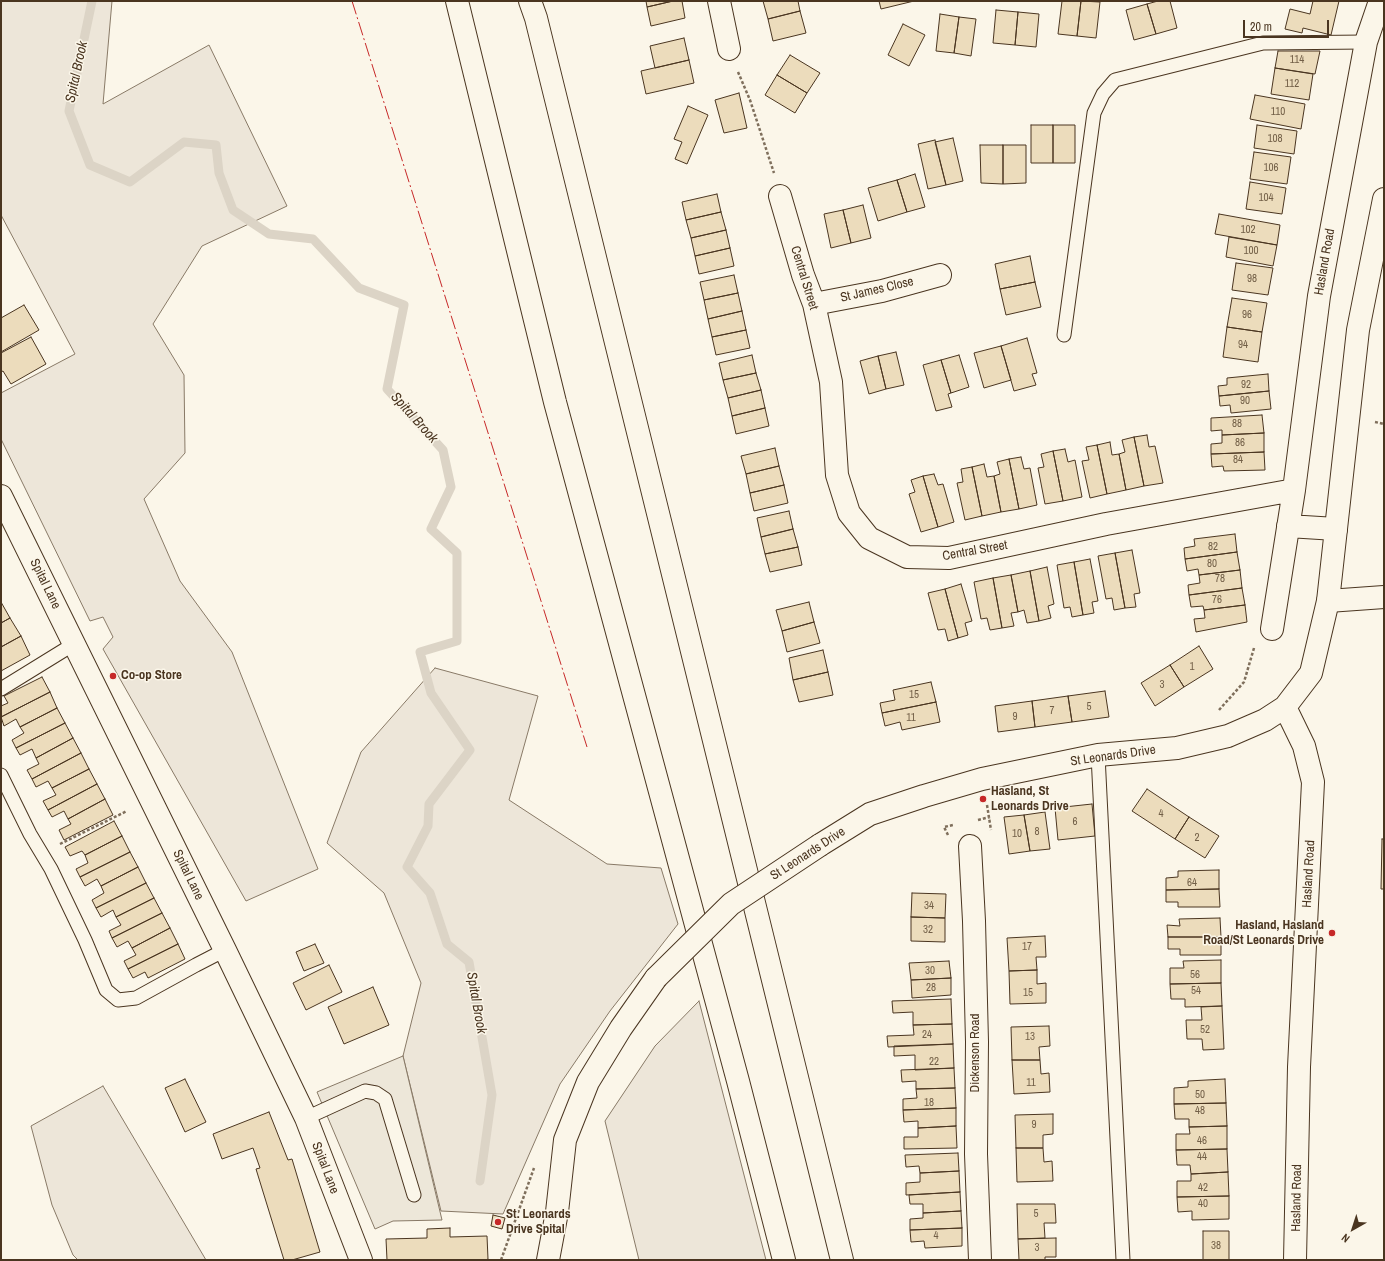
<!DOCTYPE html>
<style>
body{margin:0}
#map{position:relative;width:1385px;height:1261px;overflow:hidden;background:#fbf6e9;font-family:"Archivo Narrow",sans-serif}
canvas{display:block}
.frame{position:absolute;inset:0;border:2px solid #4a3520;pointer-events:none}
.north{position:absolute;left:1333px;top:1209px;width:40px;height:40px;-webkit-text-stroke:3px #fbf6e9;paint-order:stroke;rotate:219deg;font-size:11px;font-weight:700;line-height:16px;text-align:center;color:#4a3520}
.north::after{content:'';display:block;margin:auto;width:14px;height:18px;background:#4a3520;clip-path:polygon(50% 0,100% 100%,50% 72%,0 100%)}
.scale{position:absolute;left:1243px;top:20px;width:86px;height:18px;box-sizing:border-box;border:2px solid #4a3520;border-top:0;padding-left:5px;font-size:12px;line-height:14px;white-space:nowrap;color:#4a3520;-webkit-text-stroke:3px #fbf6e9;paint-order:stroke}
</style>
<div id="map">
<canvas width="1385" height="1261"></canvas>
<div class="frame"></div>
<div class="north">N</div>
<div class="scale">20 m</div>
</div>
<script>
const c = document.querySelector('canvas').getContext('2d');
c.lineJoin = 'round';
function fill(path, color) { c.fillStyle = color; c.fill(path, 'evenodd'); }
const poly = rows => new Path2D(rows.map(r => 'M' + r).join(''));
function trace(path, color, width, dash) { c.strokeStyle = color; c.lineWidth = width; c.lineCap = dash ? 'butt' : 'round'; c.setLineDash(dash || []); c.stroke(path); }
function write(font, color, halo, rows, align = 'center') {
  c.font = font + ' "Archivo Narrow",sans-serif'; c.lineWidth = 3; c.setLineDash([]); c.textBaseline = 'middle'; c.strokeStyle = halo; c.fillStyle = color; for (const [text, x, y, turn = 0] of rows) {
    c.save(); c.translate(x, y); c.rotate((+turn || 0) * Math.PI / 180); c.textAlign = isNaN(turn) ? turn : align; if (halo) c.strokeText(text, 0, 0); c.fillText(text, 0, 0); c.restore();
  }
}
const green = poly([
 [1,1,112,1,103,104,209,45,287,206,202,246,153,324,184,375,185,453,144,499,180,581,232,652,318,869,246,901,103,649,113,637,103,617,90,621,1,439,1,393,75,354,1,215,1,1],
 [435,668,538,696,509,800,607,864,661,868,678,924,610,1011,560,1084,503,1214,441,1211,403,1056,421,983,384,893,327,843,361,752,435,668],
 [699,1001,766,1260,639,1260,605,1121,655,1046,699,1001],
 [103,1086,206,1260,78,1260,73,1255,52,1205,31,1126,103,1086]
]);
const parking = poly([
 [403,1056,442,1220,393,1221,375,1229,317,1092,403,1056]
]);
const stream = poly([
 [92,1,69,111,90,165,130,182,184,142,216,145,219,173,233,210,269,234,313,239,359,288,404,305,387,389,443,450,451,487,431,529,457,553,457,641,420,652,431,693,470,750,429,804,428,826,407,867,430,893,447,944,469,962,492,1095,480,1181]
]);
const building = poly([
 [646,1,673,1,647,7,646,1],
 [673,1,682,1,685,18,651,26,647,7,673,1],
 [763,1,798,1,800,11,768,19,763,1],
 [879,1,914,1,881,9,879,1],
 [1062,1,1081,1,1077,36,1058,34,1062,1],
 [1081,1,1100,2,1096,38,1077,36,1081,1],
 [1158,1,1170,1,1177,28,1156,34,1147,4,1158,1],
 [1313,1,1339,1,1331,35,1303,28,1302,33,1285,29,1290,9,1310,14,1313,1],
 [1147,4,1156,34,1134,40,1126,10,1147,4],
 [996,10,1018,12,1015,45,993,43,996,10],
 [800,11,806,33,773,41,768,19,800,11],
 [1018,12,1039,14,1036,47,1015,45,1018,12],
 [940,14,959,17,954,53,936,51,940,14],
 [959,17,976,19,971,56,954,53,959,17],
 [903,24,925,35,909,66,888,55,903,24],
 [684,38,689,60,655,68,650,46,684,38],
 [1278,51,1320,51,1315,74,1275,68,1278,51],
 [790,55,820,73,807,93,777,75,790,55],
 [689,60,694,83,646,94,641,71,689,60],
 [1275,68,1313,74,1309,100,1271,94,1275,68],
 [777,75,807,93,795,113,765,95,777,75],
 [739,93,747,128,724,133,715,100,739,93],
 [1255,95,1305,104,1301,129,1250,119,1255,95],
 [688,106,708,115,687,164,675,159,682,142,674,139,688,106],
 [1031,125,1053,125,1053,163,1031,163,1031,125],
 [1053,125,1075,125,1075,163,1053,163,1053,125],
 [1257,125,1297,131,1294,154,1254,148,1257,125],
 [953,138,963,181,946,185,935,142,953,138],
 [935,140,946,185,928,189,918,144,935,140],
 [980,145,1003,145,1003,184,981,183,980,145],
 [1003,145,1026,145,1026,183,1003,184,1003,145],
 [1254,152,1291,157,1287,184,1250,179,1254,152],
 [915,174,925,207,907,212,897,180,915,174],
 [897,180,907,212,878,221,868,188,897,180],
 [1250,182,1286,188,1282,214,1246,209,1250,182],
 [717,194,721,212,686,220,682,202,717,194],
 [863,205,871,238,851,243,843,210,863,205],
 [843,210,851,243,831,248,824,214,843,210],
 [721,212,726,230,691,238,686,220,721,212],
 [1219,214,1280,225,1277,245,1215,234,1219,214],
 [726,230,730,248,695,256,691,238,726,230],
 [1229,237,1277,245,1273,266,1226,257,1229,237],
 [730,248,734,266,699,274,695,256,730,248],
 [1030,256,1035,282,1000,289,995,264,1030,256],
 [1236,263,1273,268,1268,295,1232,290,1236,263],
 [734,275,738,293,704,300,700,282,734,275],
 [1035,282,1041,307,1006,315,1000,289,1035,282],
 [738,293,742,311,708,319,704,300,738,293],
 [1232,298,1267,303,1262,332,1227,327,1232,298],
 [24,305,39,330,1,352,1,318,24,305],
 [742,311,746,330,712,337,708,319,742,311],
 [1227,327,1262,332,1258,362,1223,357,1227,327],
 [746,330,750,348,716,355,712,337,746,330],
 [31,337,46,364,11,384,3,371,1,372,1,353,31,337],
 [1027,338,1037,373,1032,374,1036,385,1014,391,1001,346,1027,338],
 [1001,346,1011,380,984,388,974,353,1001,346],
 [896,352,904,385,886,389,878,356,896,352],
 [752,355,756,373,723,380,719,363,752,355],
 [959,355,969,387,951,393,941,360,959,355],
 [878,356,886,389,869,394,860,361,878,356],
 [941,360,951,393,948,394,952,407,936,411,923,365,941,360],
 [756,373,761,390,728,398,723,380,756,373],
 [1268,374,1269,391,1219,396,1218,386,1227,385,1227,378,1268,374],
 [761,390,765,408,732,416,728,398,761,390],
 [1269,391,1271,409,1231,413,1230,405,1220,406,1219,396,1269,391],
 [765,408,769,426,736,434,732,416,765,408],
 [1262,415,1264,433,1222,435,1222,430,1211,431,1211,418,1262,415],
 [1264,433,1264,452,1211,454,1211,444,1222,443,1222,435,1264,433],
 [1147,435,1149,447,1155,446,1163,483,1144,486,1134,437,1147,435],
 [1134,437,1144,486,1126,490,1119,454,1125,452,1122,440,1134,437],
 [1110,442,1112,455,1119,454,1126,490,1107,494,1097,445,1110,442],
 [1097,445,1107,494,1090,498,1082,461,1089,460,1086,447,1097,445],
 [775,448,779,466,746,474,741,456,775,448],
 [1065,449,1068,462,1075,460,1082,497,1063,501,1053,451,1065,449],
 [1053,451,1063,501,1045,504,1038,468,1044,467,1041,454,1053,451],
 [1264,452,1265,470,1224,471,1223,466,1212,467,1211,454,1264,452],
 [1021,457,1024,469,1030,468,1037,505,1019,509,1009,459,1021,457],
 [1009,459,1019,509,1001,512,994,476,1000,474,997,462,1009,459],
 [984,464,987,477,994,476,1001,512,982,516,972,467,984,464],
 [779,466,784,485,750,493,746,474,779,466],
 [972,467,982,516,965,520,957,483,963,482,961,469,972,467],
 [934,474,938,485,943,484,954,522,938,527,923,476,934,474],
 [923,476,938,527,921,532,909,494,915,492,911,480,923,476],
 [784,485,788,503,754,511,750,493,784,485],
 [789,511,793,529,761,537,757,518,789,511],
 [793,529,798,547,765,554,761,537,793,529],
 [1235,534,1237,552,1185,559,1184,548,1195,546,1194,539,1235,534],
 [798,547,802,565,770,572,765,554,798,547],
 [1132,550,1140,593,1134,594,1136,607,1125,608,1115,553,1132,550],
 [1237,552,1240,570,1199,575,1198,569,1187,571,1185,559,1237,552],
 [1115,553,1125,608,1114,610,1112,598,1106,599,1098,556,1115,553],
 [1090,559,1098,601,1092,602,1094,613,1083,615,1074,562,1090,559],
 [1074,562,1083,615,1072,617,1070,607,1064,608,1057,565,1074,562],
 [1047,567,1054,604,1048,606,1051,618,1039,621,1030,571,1047,567],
 [1240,570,1242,588,1189,595,1188,585,1200,583,1199,575,1240,570],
 [1030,571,1039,621,1027,623,1024,610,1018,612,1011,575,1030,571],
 [1011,575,1018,612,1011,613,1014,626,1002,628,993,578,1011,575],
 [993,578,1002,628,990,630,987,618,981,619,974,582,993,578],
 [961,584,972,621,965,623,968,635,958,638,945,589,961,584],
 [1242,588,1245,605,1204,610,1203,606,1191,607,1189,595,1242,588],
 [945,589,958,638,948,641,945,629,938,630,928,593,945,589],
 [1,602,10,618,1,623,1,602],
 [809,602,814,622,782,631,776,610,809,602],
 [1245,605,1247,622,1196,632,1194,619,1205,618,1204,610,1245,605],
 [10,618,21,636,1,647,1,623,10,618],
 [814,622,820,643,787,652,782,631,814,622],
 [21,636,30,655,1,671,1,647,21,636],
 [1199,646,1213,669,1184,687,1170,665,1199,646],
 [823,650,828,672,793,680,789,658,823,650],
 [1170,665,1184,687,1155,706,1141,683,1170,665],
 [828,672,833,695,799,702,793,680,828,672],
 [42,677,50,692,1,717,1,706,8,703,4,696,42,677],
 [931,682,936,702,882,713,880,703,895,700,893,690,931,682],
 [1105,691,1109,717,1072,722,1068,696,1105,691],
 [50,692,57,708,20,727,16,719,4,726,1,717,50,692],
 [1068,696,1072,722,1035,727,1032,701,1068,696],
 [1032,701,1035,727,998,732,995,706,1032,701],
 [936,702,940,722,902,730,900,722,885,726,882,713,936,702],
 [57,708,65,723,16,748,12,740,24,733,20,727,57,708],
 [65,723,73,738,36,758,32,749,20,755,16,748,65,723],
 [73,738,81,753,32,779,27,770,39,764,36,758,73,738],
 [81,753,89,769,52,788,48,781,36,787,32,779,81,753],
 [89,769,97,784,48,810,43,801,56,795,52,788,89,769],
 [97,784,105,799,68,819,64,811,52,817,48,810,97,784],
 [1147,789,1189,817,1175,839,1132,811,1147,789],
 [105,799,113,815,64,840,59,830,71,824,68,819,105,799],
 [1092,804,1095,836,1058,840,1055,808,1092,804],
 [1045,812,1050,849,1030,851,1024,815,1045,812],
 [1024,815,1030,851,1009,854,1004,817,1024,815],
 [1189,817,1219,836,1205,858,1175,839,1189,817],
 [114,821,122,836,85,855,82,851,70,856,65,847,114,821],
 [122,836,130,852,80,877,76,869,88,863,85,855,122,836],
 [1382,839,1384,839,1384,889,1381,889,1382,839],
 [130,852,138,867,101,886,97,879,85,886,80,877,130,852],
 [138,867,146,883,96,908,92,900,104,893,101,886,138,867],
 [1219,870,1219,889,1166,890,1166,878,1178,877,1178,871,1219,870],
 [146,883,154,898,116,917,113,910,101,917,96,908,146,883],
 [1219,889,1220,907,1178,907,1178,902,1166,902,1166,890,1219,889],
 [912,893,946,894,945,918,911,917,912,893],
 [154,898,162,913,112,938,109,931,121,925,116,917,154,898],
 [162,913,170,928,132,948,128,941,117,947,112,938,162,913],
 [911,917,945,918,945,942,911,941,911,917],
 [1220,918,1221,937,1168,937,1167,925,1180,926,1179,919,1220,918],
 [170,928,178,944,128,969,124,961,136,955,132,948,170,928],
 [1045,936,1046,957,1036,957,1037,970,1009,971,1007,938,1045,936],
 [1168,937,1221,937,1221,955,1180,955,1180,949,1168,949,1168,937],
 [178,944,185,959,148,978,145,972,133,978,128,969,178,944],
 [315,944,324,963,304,971,296,952,315,944],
 [1221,960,1221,983,1170,984,1170,968,1184,968,1183,961,1221,960],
 [949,961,951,978,911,980,909,963,949,961],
 [329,965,342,992,306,1010,293,983,329,965],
 [1037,970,1037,984,1046,983,1046,1003,1010,1004,1009,971,1037,970],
 [951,978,951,995,912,998,911,980,951,978],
 [1221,983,1222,1006,1185,1007,1185,999,1171,999,1170,984,1221,983],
 [373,987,389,1025,344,1044,328,1007,373,987],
 [951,999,952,1024,913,1025,913,1012,893,1013,892,1001,951,999],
 [1222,1006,1224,1049,1203,1050,1202,1039,1187,1039,1186,1020,1202,1020,1201,1007,1222,1006],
 [952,1024,953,1044,888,1047,887,1036,914,1035,913,1025,952,1024],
 [1049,1026,1050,1046,1039,1047,1040,1060,1012,1060,1011,1027,1049,1026],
 [953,1044,954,1068,915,1070,915,1055,894,1056,894,1046,953,1044],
 [1012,1060,1040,1060,1041,1074,1049,1073,1050,1092,1014,1094,1012,1060],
 [954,1068,955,1088,916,1089,916,1081,902,1082,901,1070,954,1068],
 [185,1079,206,1122,185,1132,165,1088,185,1079],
 [1225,1079,1226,1103,1174,1104,1174,1088,1188,1087,1188,1081,1225,1079],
 [955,1088,956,1108,903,1110,903,1099,917,1098,916,1089,955,1088],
 [1226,1103,1227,1126,1189,1127,1189,1119,1175,1119,1174,1104,1226,1103],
 [956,1108,956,1126,918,1128,918,1121,904,1122,903,1110,956,1108],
 [269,1112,288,1160,292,1159,320,1252,292,1260,284,1260,256,1169,260,1168,253,1148,222,1159,213,1134,269,1112],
 [1053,1114,1053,1134,1043,1135,1043,1148,1016,1148,1015,1115,1053,1114],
 [956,1126,957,1148,904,1149,904,1137,918,1137,918,1128,956,1126],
 [1227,1126,1227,1149,1176,1150,1176,1134,1190,1134,1189,1127,1227,1126],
 [1016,1148,1043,1148,1044,1162,1052,1161,1053,1181,1017,1182,1016,1148],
 [1227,1149,1228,1172,1191,1174,1190,1165,1177,1165,1176,1150,1227,1149],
 [958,1153,959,1171,920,1173,919,1166,906,1167,905,1155,958,1153],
 [959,1171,960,1192,906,1195,906,1183,920,1182,920,1173,959,1171],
 [1228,1172,1229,1196,1177,1197,1177,1181,1191,1181,1191,1174,1228,1172],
 [960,1192,961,1211,923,1213,923,1204,910,1204,909,1195,960,1192],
 [1229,1196,1229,1219,1192,1220,1192,1211,1178,1212,1177,1197,1229,1196],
 [1017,1204,1055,1204,1056,1223,1044,1223,1045,1238,1018,1239,1017,1204],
 [961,1211,962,1228,910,1230,910,1219,923,1218,923,1213,961,1211],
 [493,1215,505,1218,502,1229,491,1226,493,1215],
 [450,1228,450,1237,487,1236,488,1259,486,1260,387,1260,386,1239,427,1238,427,1229,450,1228],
 [962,1228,962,1246,925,1248,924,1241,911,1242,910,1230,962,1228],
 [1203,1231,1229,1231,1229,1260,1203,1260,1203,1231],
 [1056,1238,1056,1257,1045,1257,1045,1260,1019,1260,1018,1239,1056,1238]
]);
const path = poly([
 [738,72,750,100,774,173],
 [1375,422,1384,424],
 [1219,710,1244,682,1254,648],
 [987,805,991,830],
 [978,820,990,817],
 [948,835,944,827,953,825],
 [60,844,127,811],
 [501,1260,534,1168]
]);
const lane = poly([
 [1064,335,1094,113,1103,94,1115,80,1263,43,1366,42],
 [1,689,74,644],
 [1098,755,1123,1260],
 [1,775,30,834,51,869,85,940,106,990,118,1000,136,998,196,965,225,950],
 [306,1118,365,1091,376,1093,385,1099,414,1195]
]);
const street = poly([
 [719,1,729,49],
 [780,196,803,275,814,304,831,382,837,475,849,513,869,538,907,557,949,558,1106,524,1294,490],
 [814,304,882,291,940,275],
 [1288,526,1336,529],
 [1328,601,1384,597],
 [1272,629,1294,490,1319,296,1366,42,1380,1],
 [970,846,974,921,977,1042,976,1154,980,1260]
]);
const secondary = poly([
 [1,496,225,950,306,1118,361,1260],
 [1285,707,1304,746,1313,782,1299,1067,1295,1260],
 [820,845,870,814,924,796,982,779,1098,755,1177,748,1228,736,1265,720,1285,707,1311,673,1328,601,1358,330,1384,199],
 [548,1260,557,1212,565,1140,588,1082,621,1028,656,978]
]);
const highway = poly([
 [457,1,555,402,738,1081,784,1260],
 [530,1,536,18,842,1260]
]);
const secondaryBridge = poly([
 [656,978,731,904,820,845]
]);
const power = poly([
 [352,1,587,747]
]);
const markers = [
 [113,676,4,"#c62828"],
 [983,799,4,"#c62828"],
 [1332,933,4,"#c62828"],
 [498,1222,4,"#c62828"]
];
const numberNames = [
 ["114",1297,60],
 ["112",1292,84],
 ["110",1278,112],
 ["108",1275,139],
 ["106",1271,168],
 ["104",1266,198],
 ["102",1248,230],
 ["100",1251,251],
 ["98",1252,279],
 ["96",1247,315],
 ["94",1243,345],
 ["92",1246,385],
 ["90",1245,401],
 ["88",1237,424],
 ["86",1240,443],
 ["84",1238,460],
 ["82",1213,547],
 ["80",1212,564],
 ["78",1220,579],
 ["76",1217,600],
 ["1",1192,667],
 ["3",1162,685],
 ["15",914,695],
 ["5",1089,707],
 ["7",1052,711],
 ["9",1015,717],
 ["11",911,718],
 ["4",1161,814],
 ["6",1075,822],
 ["8",1037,832],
 ["10",1017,834],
 ["2",1197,838],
 ["64",1192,883],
 ["34",929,906],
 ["32",928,930],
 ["17",1027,947],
 ["30",930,971],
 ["56",1195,975],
 ["28",931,988],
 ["54",1196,991],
 ["15",1028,993],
 ["52",1205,1030],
 ["24",927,1035],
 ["13",1030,1037],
 ["22",934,1062],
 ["11",1031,1083],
 ["50",1200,1095],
 ["18",929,1103],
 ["48",1200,1111],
 ["9",1034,1125],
 ["46",1202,1141],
 ["44",1202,1157],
 ["42",1203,1188],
 ["40",1203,1204],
 ["5",1036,1214],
 ["4",936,1236],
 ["38",1216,1246],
 ["3",1037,1248]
];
const streetNames = [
 ["Hasland Road",1325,262,-80],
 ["Central Street",804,278,73],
 ["St James Close",877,290,-13],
 ["Central Street",975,551,-10],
 ["Spital Lane",45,584,64],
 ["St Leonards Drive",1113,756,-8],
 ["St Leonards Drive",808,854,-33],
 ["Hasland Road",1309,874,-87],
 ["Spital Lane",188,875,64],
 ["Dickenson Road",976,1053,-90],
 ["Spital Lane",325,1168,69],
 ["Hasland Road",1297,1198,-89]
];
const poiNames = [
 ["Co-op Store",121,676],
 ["Hasland, St",991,792],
 ["Leonards Drive",991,807],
 ["Hasland, Hasland",1324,926,"right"],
 ["Road/St Leonards Drive",1324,941,"right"],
 ["St. Leonards",506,1215],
 ["Drive Spital",506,1230]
];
const waterNames = [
 ["Spital Brook",77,72,-78],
 ["Spital Brook",414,418,48],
 ["Spital Brook",476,1003,80]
];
fill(green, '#ede6d9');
trace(green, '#887966', 1);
fill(parking, '#ede7d9');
trace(parking, '#887966', 1);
trace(stream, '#dcd4c6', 9);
fill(building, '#ecdcbc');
trace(building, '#4a3520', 1);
trace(lane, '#4a3520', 15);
trace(street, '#4a3520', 24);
trace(secondary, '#4a3520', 24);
trace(highway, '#4a3520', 24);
trace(path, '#7f6f5c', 2.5, [3, 2]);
trace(lane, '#fbf6e9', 13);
trace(street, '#fbf6e9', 22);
trace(secondary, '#fbf6e9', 22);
trace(highway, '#fbf6e9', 22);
trace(secondaryBridge, '#4a3520', 24, []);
trace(secondaryBridge, '#fbf6e9', 22);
trace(power, '#c62828', 1, [14, 3, 2, 3]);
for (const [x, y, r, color] of markers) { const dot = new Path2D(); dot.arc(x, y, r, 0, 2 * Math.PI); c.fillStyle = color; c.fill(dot); trace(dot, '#fbf6e9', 1.5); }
write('11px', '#725f47', null, numberNames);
write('13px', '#4a3520', '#fbf6e9', streetNames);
write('bold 13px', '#4a3520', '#fbf6e9', poiNames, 'left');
write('italic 14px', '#4a3520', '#fbf6e9', waterNames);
</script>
